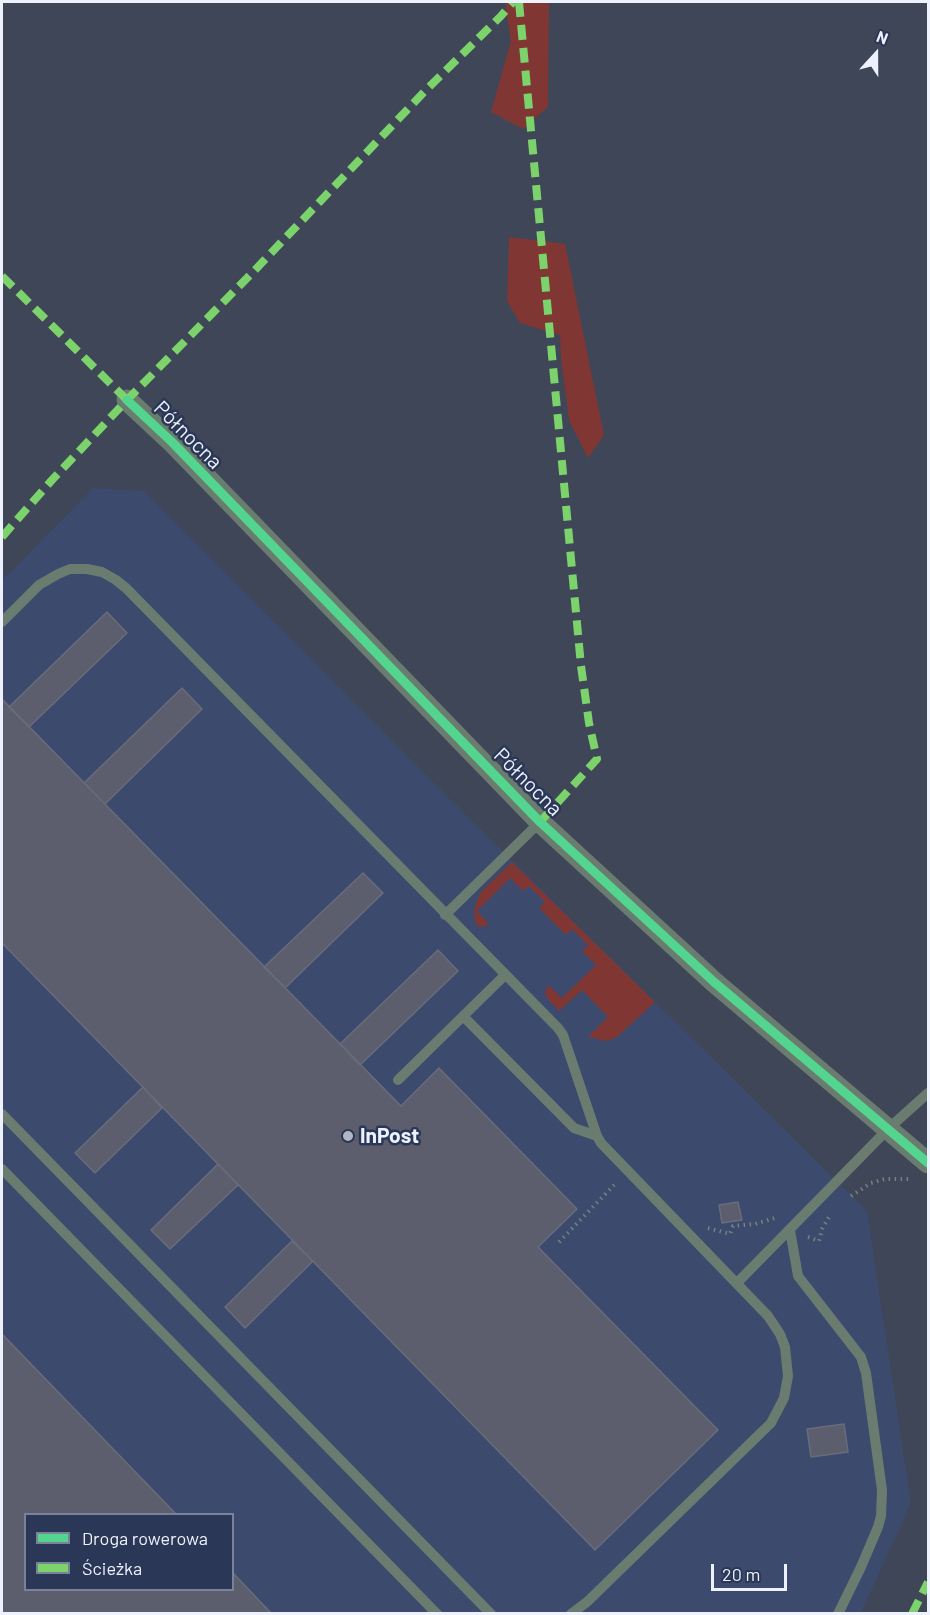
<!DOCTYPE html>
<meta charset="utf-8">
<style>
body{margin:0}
#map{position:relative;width:930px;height:1615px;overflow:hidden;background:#3f4657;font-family:Barlow,sans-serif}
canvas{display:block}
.frame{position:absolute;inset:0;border:3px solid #edf2fe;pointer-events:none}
.legend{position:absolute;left:24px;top:1513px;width:210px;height:78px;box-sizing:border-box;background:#2b3756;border:2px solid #798299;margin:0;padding:8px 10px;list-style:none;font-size:18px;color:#edf2fe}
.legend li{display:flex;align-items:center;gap:12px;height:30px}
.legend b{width:30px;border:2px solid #798299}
.north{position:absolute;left:846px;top:24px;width:60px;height:60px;-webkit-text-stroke:4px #2b3756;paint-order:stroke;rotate:21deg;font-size:16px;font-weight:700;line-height:24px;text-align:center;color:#edf2fe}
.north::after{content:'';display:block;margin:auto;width:21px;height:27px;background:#edf2fe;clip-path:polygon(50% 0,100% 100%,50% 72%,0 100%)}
.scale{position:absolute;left:711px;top:1564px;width:76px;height:27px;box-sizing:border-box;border:3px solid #edf2fe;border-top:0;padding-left:8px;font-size:18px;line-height:21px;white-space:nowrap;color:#edf2fe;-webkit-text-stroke:4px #2b3756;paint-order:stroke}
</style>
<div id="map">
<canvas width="930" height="1615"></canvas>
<div class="frame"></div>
<ul class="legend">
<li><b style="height:8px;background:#53d58f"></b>Droga rowerowa</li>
<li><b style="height:8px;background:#7cd36c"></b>Ścieżka</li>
</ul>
<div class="north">N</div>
<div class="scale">20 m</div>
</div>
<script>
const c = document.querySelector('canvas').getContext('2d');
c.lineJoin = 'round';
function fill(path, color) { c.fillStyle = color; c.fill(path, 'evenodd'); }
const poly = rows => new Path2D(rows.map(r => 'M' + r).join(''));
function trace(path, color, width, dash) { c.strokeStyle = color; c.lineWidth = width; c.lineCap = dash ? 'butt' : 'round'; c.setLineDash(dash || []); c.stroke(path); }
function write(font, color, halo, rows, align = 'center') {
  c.font = font + ' Barlow,sans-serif'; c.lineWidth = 5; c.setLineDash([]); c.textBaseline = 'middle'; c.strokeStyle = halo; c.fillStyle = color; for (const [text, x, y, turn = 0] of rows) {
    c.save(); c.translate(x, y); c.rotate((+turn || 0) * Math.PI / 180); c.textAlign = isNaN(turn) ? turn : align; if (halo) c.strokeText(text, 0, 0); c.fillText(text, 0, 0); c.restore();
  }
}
const built = poly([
 [93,488,144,491,457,806,867,1211,911,1503,861,1613,2,1614,2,581],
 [26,1514,232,1514,232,1590,26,1590]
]);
const green = poly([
 [505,2,549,2,548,107,523,129,491,112,511,41],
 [509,237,565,244,604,435,588,458,569,420,561,358,560,335,520,323,507,301],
 [512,862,655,1002,617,1037,607,1041,588,1037,608,1017,582,990,559,1011,548,999,545,994,548,985,562,998,596,965,582,951,588,945,572,929,566,935,539,908,545,902,529,886,523,891,510,878,477,911,489,924,483,927,476,925,474,910,480,893]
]);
const building = poly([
 [107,612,127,633,29,727,9,707,107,612],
 [182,688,202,709,105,804,84,783,182,688],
 [2,699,401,1106,439,1068,577,1209,538,1247,718,1430,595,1550,2,943,2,699],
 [363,873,383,893,285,988,264,967,363,873],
 [438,950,458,971,360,1065,340,1044,438,950],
 [143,1087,162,1108,95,1173,75,1153,143,1087],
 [218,1164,238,1185,170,1249,151,1230,218,1164],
 [738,1202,742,1220,722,1223,719,1205,738,1202],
 [292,1241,313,1261,245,1328,225,1307,292,1241],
 [2,1334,176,1514,26,1514,26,1590,232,1590,232,1572,272,1614,2,1614,2,1334],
 [844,1424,848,1452,811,1457,807,1429,844,1424]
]);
const path = poly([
 [851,1196,871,1183,885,1179,911,1179],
 [708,1228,730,1234,733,1226,755,1224,775,1218],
 [808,1237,819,1241,822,1229,829,1217],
 [559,1242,616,1183]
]);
const service = poly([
 [2,622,39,585,58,574,70,569,87,569,102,572,116,580,126,588,558,1028,563,1035,597,1136,601,1143,768,1316,780,1334,785,1347,788,1376,784,1398,771,1423,587,1602,571,1614],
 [445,915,540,822],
 [463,1016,574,1128,597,1136],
 [398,1080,505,975],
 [2,1114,491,1614],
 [2,1169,437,1614],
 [790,1230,798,1276,861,1357,866,1373,882,1490,881,1516,878,1527,861,1567,838,1614],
 [737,1283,888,1129,928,1093]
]);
const minor = poly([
 [127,400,172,442,540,822,714,982,928,1163]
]);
const quiet = poly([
 [519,2,581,666,589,723,597,759,540,822],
 [2,276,127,400],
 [2,537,52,480,127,400,254,271,425,91,501,16,513,2],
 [912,1614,928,1582]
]);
const cycleway = poly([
 [127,400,172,442,540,822,714,982,928,1163]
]);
const markers = [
 [348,1136,6,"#b0b6c4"]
];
const streetNames = [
 ["Północna",188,435,45],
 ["Północna",528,782,45]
];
const poiNames = [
 ["InPost",360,1136]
];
fill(built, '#3c4a6d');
fill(green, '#803734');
fill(building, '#5c5e6d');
trace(building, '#696c7b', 1.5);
trace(path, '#75827e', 4, [1.5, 4.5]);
trace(service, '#6a7c6f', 10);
trace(minor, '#6a7c6f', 21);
trace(quiet, '#7cd36c', 8, [15, 8]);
trace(cycleway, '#53d58f', 9);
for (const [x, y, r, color] of markers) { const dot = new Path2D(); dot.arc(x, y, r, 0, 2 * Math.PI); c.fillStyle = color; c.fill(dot); trace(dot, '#2b3756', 2); }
write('21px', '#edf2fe', '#2b3756', streetNames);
write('bold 21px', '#edf2fe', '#2b3756', poiNames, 'left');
</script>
